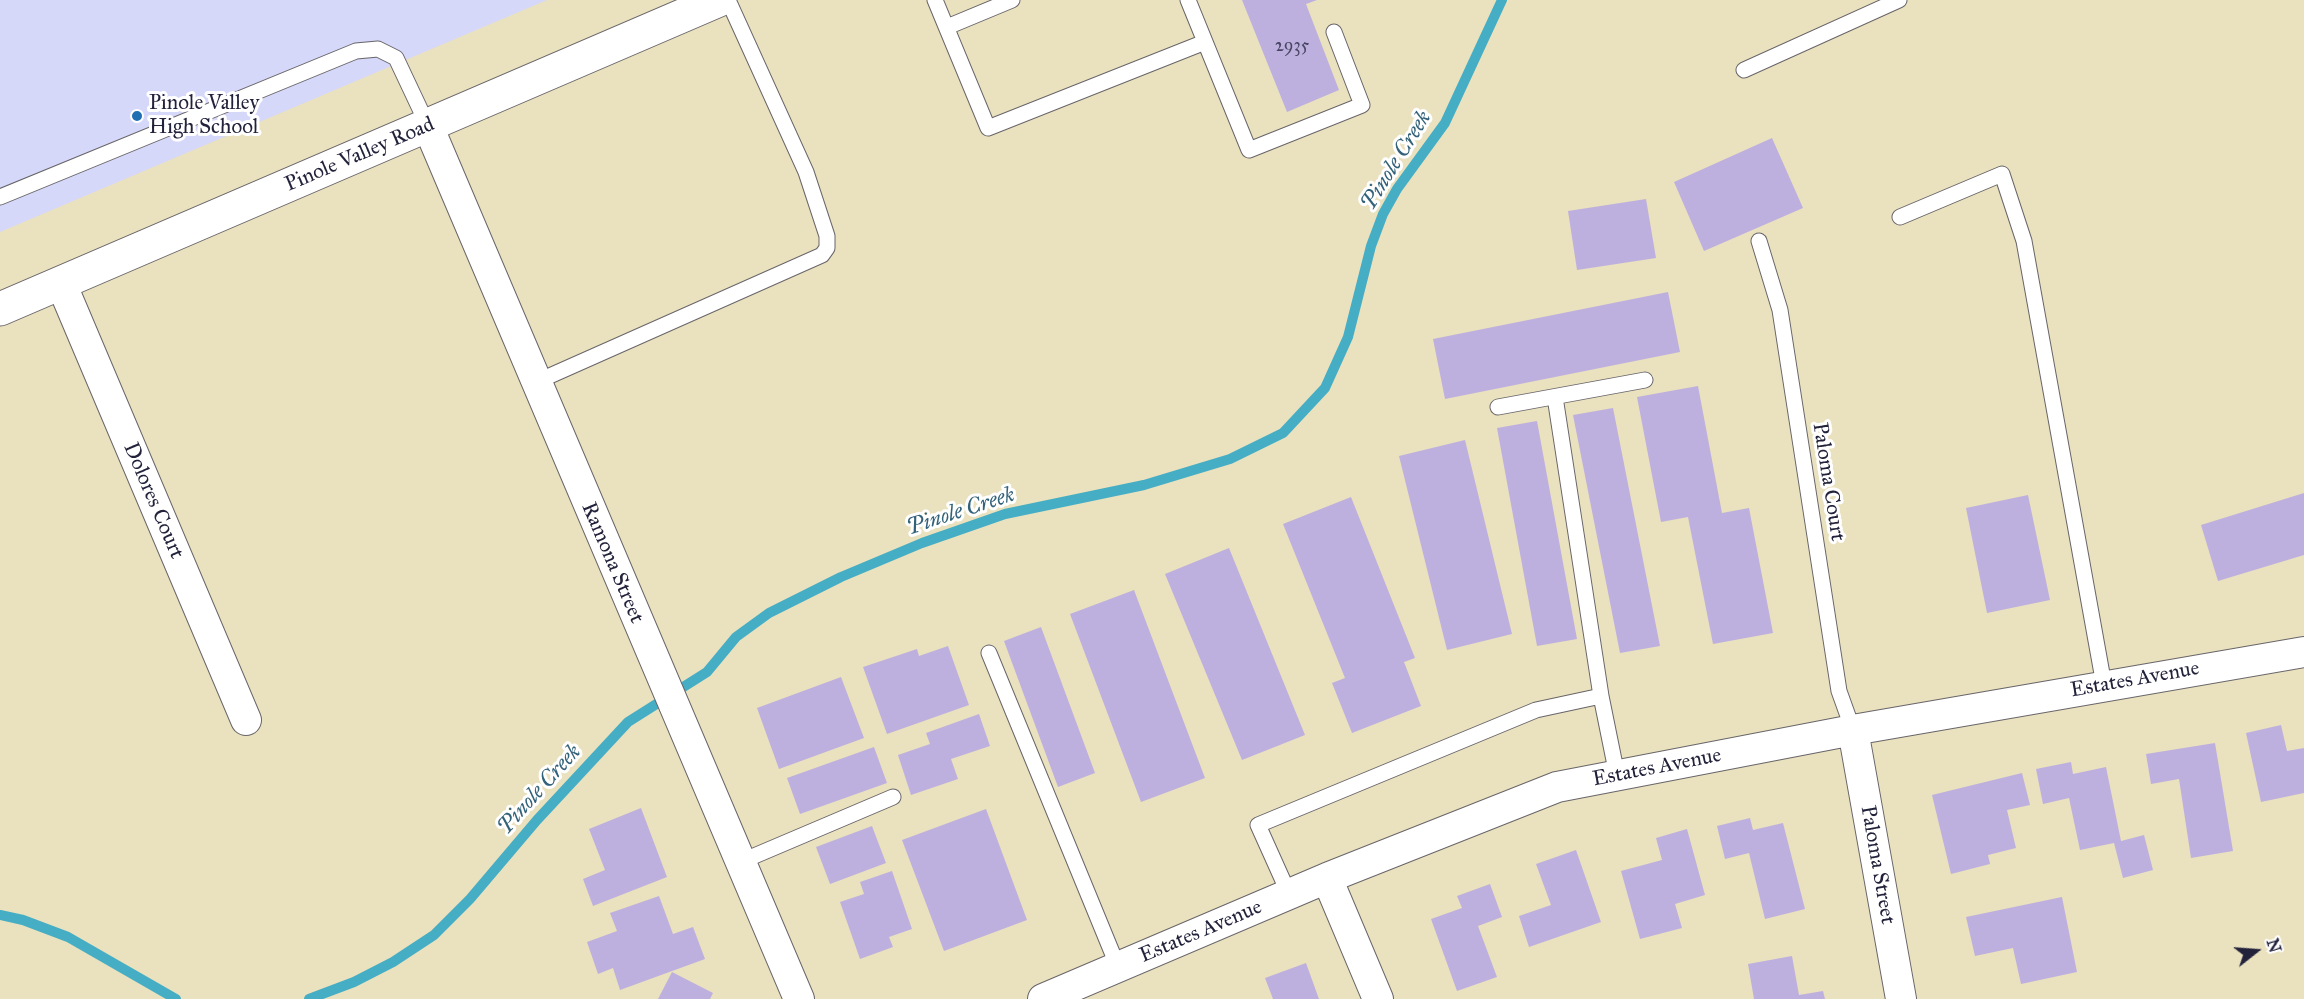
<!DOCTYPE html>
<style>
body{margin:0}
#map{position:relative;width:2304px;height:999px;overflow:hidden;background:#eae1bf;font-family:"IM FELL Great Primer",serif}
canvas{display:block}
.north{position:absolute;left:2226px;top:921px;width:60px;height:60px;-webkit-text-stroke:4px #fff;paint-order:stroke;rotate:73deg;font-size:16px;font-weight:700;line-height:24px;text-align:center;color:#22223b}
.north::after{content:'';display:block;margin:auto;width:21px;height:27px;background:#22223b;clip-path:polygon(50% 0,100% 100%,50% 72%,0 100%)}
</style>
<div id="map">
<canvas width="2304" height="999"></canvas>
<div class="north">N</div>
</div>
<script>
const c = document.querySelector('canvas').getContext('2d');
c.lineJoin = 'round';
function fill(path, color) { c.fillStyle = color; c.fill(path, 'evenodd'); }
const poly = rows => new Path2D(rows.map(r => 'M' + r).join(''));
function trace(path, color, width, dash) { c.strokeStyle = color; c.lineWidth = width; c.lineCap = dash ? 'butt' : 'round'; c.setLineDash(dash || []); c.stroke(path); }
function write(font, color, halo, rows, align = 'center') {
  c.font = font + ' "IM FELL Great Primer",serif'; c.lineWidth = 6; c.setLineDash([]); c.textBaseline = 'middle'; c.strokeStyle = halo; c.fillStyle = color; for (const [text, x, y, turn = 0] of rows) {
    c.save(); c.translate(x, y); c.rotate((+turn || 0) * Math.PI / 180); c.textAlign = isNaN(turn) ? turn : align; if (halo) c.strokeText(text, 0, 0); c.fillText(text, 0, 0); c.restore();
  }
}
const built = poly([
 [0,0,547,0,0,232]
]);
const stream = poly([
 [0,915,23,920,68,937,176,999],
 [309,999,354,982,393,962,434,935,470,899,537,820,628,722,707,672,736,637,769,613,841,577,922,543,1005,514,1144,485,1230,459,1283,433,1325,388,1348,337,1371,246,1383,214,1397,189,1445,123,1502,0]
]);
const building = poly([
 [1242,0,1317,0,1306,4,1339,90,1287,112],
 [1772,138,1803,208,1704,251,1674,182],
 [1646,199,1656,258,1577,270,1568,211],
 [1668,292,1680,352,1445,399,1433,339],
 [1698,386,1722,513,1749,508,1773,633,1713,644,1688,517,1661,522,1637,397],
 [1613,408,1660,646,1620,653,1573,415],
 [1537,421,1577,639,1537,646,1497,428],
 [1465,440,1512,634,1447,650,1399,456],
 [2304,493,2304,555,2218,581,2201,525],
 [2028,495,2050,600,1987,613,1966,508],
 [1351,497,1415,658,1404,662,1421,706,1352,733,1332,683,1345,678,1283,524],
 [1229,548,1305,735,1242,760,1165,574],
 [1134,590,1205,778,1141,802,1070,614],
 [1041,627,1095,773,1058,787,1004,641],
 [948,646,969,705,887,734,863,667,917,649,919,656],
 [841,677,864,738,779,769,757,708],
 [979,714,990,746,951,759,958,779,911,795,898,755,930,744,926,733],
 [2281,725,2287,751,2304,748,2304,793,2261,802,2246,733],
 [2215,743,2233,851,2191,858,2179,779,2151,784,2146,754],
 [874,747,887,783,800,814,787,778],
 [2071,762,2073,774,2106,767,2121,841,2144,835,2153,870,2123,878,2114,843,2080,850,2069,798,2043,804,2036,769],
 [2022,773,2030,805,2007,810,2016,848,1988,855,1990,864,1951,874,1932,795],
 [641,808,667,877,593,906,583,879,605,870,589,829],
 [986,809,1027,920,944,951,902,840],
 [1750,818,1753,830,1783,823,1805,909,1765,919,1749,853,1725,859,1717,826],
 [872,826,886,863,830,884,816,847],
 [1687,829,1705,895,1675,904,1682,928,1640,939,1621,871,1662,860,1656,838],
 [1576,850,1601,922,1529,947,1519,916,1551,905,1536,864],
 [892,871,912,929,889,937,893,947,860,959,840,902,864,894,860,882],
 [1490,884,1502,917,1478,926,1497,977,1457,991,1431,919,1462,908,1457,896],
 [659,896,673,934,693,927,705,959,620,990,613,968,598,974,587,942,617,931,610,913],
 [2062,897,2077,972,2021,984,2013,948,1975,956,1966,917],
 [1792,956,1799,995,1823,991,1825,999,1754,999,1748,964],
 [1306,963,1319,999,1273,999,1265,978],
 [672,972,713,993,710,999,658,999]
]);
const service = poly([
 [935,0,988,128,1205,42],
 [1188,0,1249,150,1362,105,1334,32],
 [947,27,1012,0],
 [1744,70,1899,0],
 [0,197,356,51,378,49,396,58,428,126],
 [1900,217,2002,174,2024,241,2104,685],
 [1759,241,1780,310,1839,691,1853,730],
 [536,382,822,255,827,248,827,236,806,172,728,0],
 [1555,397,1601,696],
 [1498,407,1645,380],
 [989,653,1118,967],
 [740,862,893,797],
 [1289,894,1258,825,1536,710,1601,696,1617,775]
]);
const minor = poly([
 [428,126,799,999],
 [61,283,246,720],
 [1853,730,1901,999],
 [1327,878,1378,999],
 [1043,999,1327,878,1557,787,1853,730,2304,652]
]);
const secondary = poly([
 [0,309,719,0]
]);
const markers = [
 [137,116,6,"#1f6fb2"]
];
const numberNames = [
 ["2935",1292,47]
];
const poiNames = [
 ["Pinole Valley",149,104],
 ["High School",149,128]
];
const streetNames = [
 ["Pinole Valley Road",360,155,-23],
 ["Paloma Court",1828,482,81],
 ["Dolores Court",153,501,67],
 ["Ramona Street",612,563,67],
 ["Estates Avenue",2135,680,-10],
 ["Estates Avenue",1657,768,-11],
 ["Paloma Street",1877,865,80],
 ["Estates Avenue",1201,932,-23]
];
const waterNames = [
 ["Pinole Creek",1397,161,-58],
 ["Pinole Creek",961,512,-18],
 ["Pinole Creek",540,790,-48]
];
fill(built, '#d5d8f9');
trace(stream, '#45aec4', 10);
fill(building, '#beb0de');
trace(service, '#686569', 17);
trace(minor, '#686569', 32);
trace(secondary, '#686569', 35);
trace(service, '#fff', 15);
trace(minor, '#fff', 30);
trace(secondary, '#fff', 33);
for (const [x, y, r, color] of markers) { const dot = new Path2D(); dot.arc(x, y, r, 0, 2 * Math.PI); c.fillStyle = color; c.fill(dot); trace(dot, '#fff', 2); }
write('18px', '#494664', null, numberNames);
write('21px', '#22223b', '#fff', poiNames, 'left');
write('21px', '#22223b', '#fff', streetNames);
write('italic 22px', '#326179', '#fff', waterNames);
</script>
